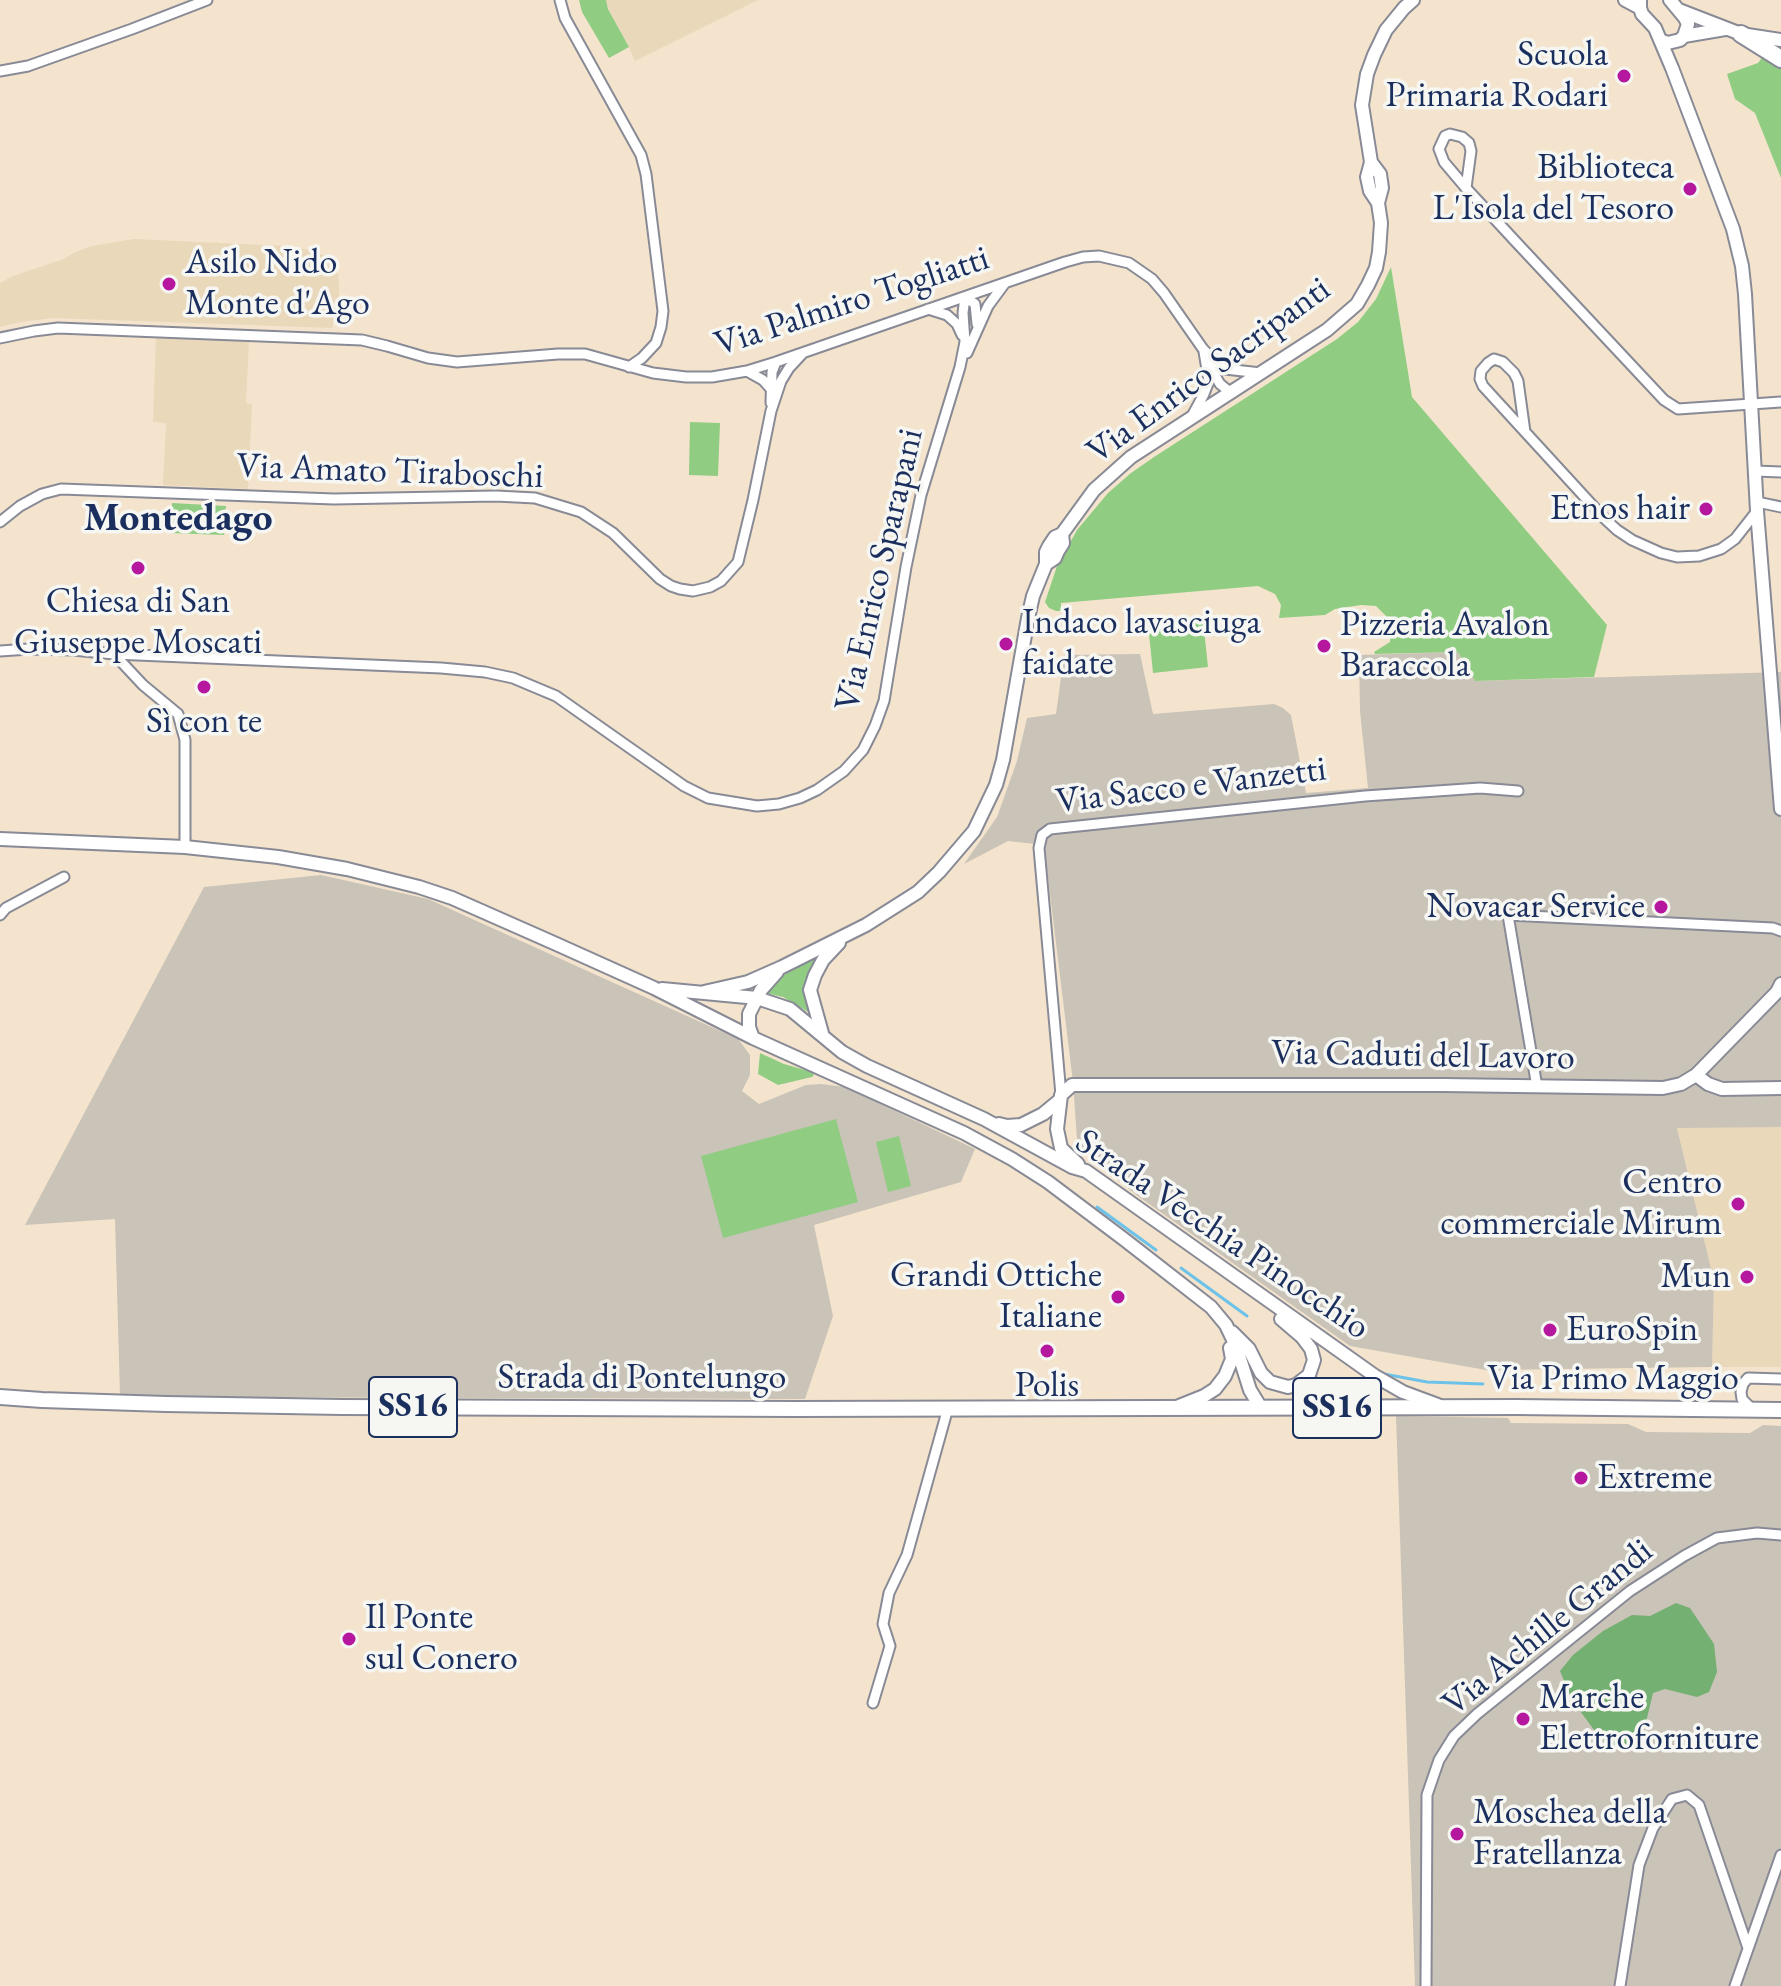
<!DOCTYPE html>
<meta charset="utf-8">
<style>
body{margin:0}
canvas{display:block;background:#f4e4cd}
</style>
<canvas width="1781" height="1986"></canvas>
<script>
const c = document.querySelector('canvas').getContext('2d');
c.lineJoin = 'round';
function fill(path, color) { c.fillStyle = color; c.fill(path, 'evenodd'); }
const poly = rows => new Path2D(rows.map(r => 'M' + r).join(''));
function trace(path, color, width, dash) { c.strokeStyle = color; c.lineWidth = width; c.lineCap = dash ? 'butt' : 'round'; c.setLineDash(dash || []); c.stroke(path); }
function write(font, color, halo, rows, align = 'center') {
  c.font = font + ' "EB Garamond",serif'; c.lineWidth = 7; c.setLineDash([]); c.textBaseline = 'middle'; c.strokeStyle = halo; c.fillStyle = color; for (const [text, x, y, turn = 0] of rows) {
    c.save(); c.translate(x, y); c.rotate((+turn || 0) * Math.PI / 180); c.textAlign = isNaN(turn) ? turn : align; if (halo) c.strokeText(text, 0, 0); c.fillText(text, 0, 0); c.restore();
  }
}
const built = poly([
 [606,0,758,0,635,61,629,47,608,8],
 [134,239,286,246,310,250,328,257,334,263,338,274,339,285,339,300,332,328,53,318,21,322,0,327,0,283,13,276,64,259,75,252,92,246],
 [156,337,249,341,246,403,252,404,248,489,163,485,166,423,153,422],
 [1677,1127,1781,1127,1781,1367,1712,1367,1714,1281]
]);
const industrial = poly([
 [1458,652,1475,681,1781,672,1781,1127,1677,1128,1714,1281,1712,1367,1486,1370,1350,1346,1135,1194,1082,1151,1077,1139,1073,1082,1044,845,1008,841,964,864,997,817,1017,761,1027,718,1056,714,1064,655,1140,654,1153,714,1274,704,1283,708,1291,715,1306,793,1368,788,1360,711,1359,655],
 [321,875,428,899,738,1039,750,1055,750,1075,742,1091,759,1104,806,1085,821,1084,845,1087,975,1149,961,1182,814,1225,833,1316,805,1399,187,1397,120,1395,115,1219,25,1225,204,887],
 [1396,1416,1508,1418,1511,1423,1628,1424,1646,1432,1750,1433,1763,1425,1781,1426,1781,1986,1415,1986]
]);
const green = poly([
 [579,0,606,0,608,9,629,47,609,58,582,12],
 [1764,55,1781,65,1781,178,1755,113,1735,99,1727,74,1758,63],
 [1391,267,1412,397,1607,625,1594,677,1475,681,1458,652,1375,654,1374,652,1390,642,1391,629,1386,616,1376,606,1361,605,1335,609,1325,615,1279,618,1281,605,1275,594,1258,586,1061,603,1061,611,1056,611,1049,608,1045,602,1057,566,1077,530,1108,493,1131,473,1154,457,1337,339,1358,322,1376,299],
 [690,422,720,423,718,476,689,475],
 [172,503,226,506,224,535,170,533],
 [1203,620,1208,667,1153,673,1148,624],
 [819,955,811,970,806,989,806,998,810,1013,783,997,766,993,777,979],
 [760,1053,784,1064,812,1072,814,1075,812,1077,778,1085,758,1074],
 [836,1119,858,1202,723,1238,701,1156],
 [899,1136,911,1186,888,1192,876,1142]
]);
const forest = poly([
 [1676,1603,1690,1608,1714,1644,1717,1672,1709,1692,1697,1697,1665,1689,1653,1693,1646,1722,1636,1743,1616,1747,1600,1738,1572,1700,1560,1671,1573,1655,1603,1631,1632,1615,1650,1616]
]);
const stream = poly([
 [1097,1207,1156,1250],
 [1181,1268,1247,1316],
 [1384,1374,1427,1382,1483,1384]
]);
const street = poly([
 [560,0,565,18,641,155,646,174,663,311,661,327,656,343,642,358,629,367],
 [0,71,28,66,132,29,207,0],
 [1466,188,1471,151,1469,143,1462,137,1450,134,1445,136,1439,149,1444,162,1466,188,1516,242,1664,400,1678,409,1781,402],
 [965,297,975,304,977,324],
 [928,309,947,315,957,324,962,335],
 [0,338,34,331,58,328,362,340,387,346,428,358,457,362,558,354,585,354,653,373,686,377,712,377,747,371,776,362,1065,262,1083,257,1099,256,1129,263,1152,279,1164,293,1203,349,1216,362,1225,369,1261,373],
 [967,353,988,306,1005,283],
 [1210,367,1220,384,1230,392],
 [747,371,763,380,771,389],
 [771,403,772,372,776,362],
 [1192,416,1204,394,1209,381,1204,352],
 [1525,432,1518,381,1514,373,1503,362,1494,359,1488,363,1481,371,1480,379,1483,386,1604,518,1617,530,1632,540,1661,553,1677,557,1699,556,1721,549,1735,539,1757,511],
 [1755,471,1781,472],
 [1757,502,1781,507],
 [0,522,20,506,42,494,61,489,334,499,496,496,535,498,581,512,613,533,660,579,671,586,680,589,693,591,710,587,721,581,738,562,753,500,771,411,781,381,789,368,802,354],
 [0,651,29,649,73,650,114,654,441,668,485,672,513,678,556,696,684,786,708,798,757,806,779,804,800,798,817,790,844,771,863,750,875,726,884,701,906,567,921,495,960,367,965,342,963,313,965,297],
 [114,654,143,685,178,714,185,740,185,847],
 [0,915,6,908,64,877],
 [1537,1087,1508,915,1773,928,1781,931],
 [1061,1095,1039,848,1042,835,1050,829,1365,796,1480,788,1518,791],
 [1753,1410,1742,1399,1741,1392,1743,1384,1748,1378,1781,1379],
 [873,1703,890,1646,883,1624,889,1593,907,1555,948,1408],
 [1426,1986,1427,1795,1439,1760,1454,1736,1477,1714,1630,1591,1684,1556,1717,1538,1757,1533,1781,1535],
 [1620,1986,1639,1865,1653,1828,1672,1799,1687,1795,1699,1805,1748,1948],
 [1735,1986,1781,1855]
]);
const secondary = poly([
 [1625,0,1640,8],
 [1640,0,1640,8,1642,14,1655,28,1672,68,1733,229,1742,266,1745,294,1757,511,1781,809],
 [1679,10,1741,34,1781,40],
 [1684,36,1725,29],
 [1660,40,1668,43,1680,40,1684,36,1688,24,1685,18,1670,0],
 [1378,203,1370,191,1367,177,1371,162,1362,105,1367,74,1374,55,1386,30,1404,8,1413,0],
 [1046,564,1055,558,1058,551,1063,543,1062,534],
 [0,839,185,847,278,857,347,869,419,887,452,898,554,943,654,988,753,1038,964,1133,1012,1159,1048,1182,1125,1240,1211,1307,1226,1325,1236,1346,1250,1390,1261,1408],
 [662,989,757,998,790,1009,842,1052,867,1066,984,1119,1072,1167,1086,1171,1375,1376,1403,1392,1438,1405],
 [704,992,748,982,782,967,866,925,918,892,939,872,974,831,996,785,1003,760,1028,618,1033,596,1046,564,1046,552,1049,546,1055,537,1062,534,1094,490,1131,457,1327,330,1357,304,1368,285,1376,268,1379,252,1381,223,1378,203,1382,188,1380,174,1371,162],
 [822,1033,810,990,815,975,823,960,839,943],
 [753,1038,749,1027,749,1014,761,990,777,972],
 [1696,1075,1708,1084,1722,1089,1781,1088],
 [999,1124,1007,1126,1021,1125,1043,1114,1060,1100],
 [1078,1164,1061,1148,1057,1129,1061,1095,1072,1085,1443,1085,1663,1088,1681,1084,1696,1075,1777,992,1781,984],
 [1232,1332,1249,1349,1261,1373,1270,1382,1288,1387,1296,1385,1309,1375,1314,1360,1311,1349,1302,1337,1281,1319],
 [1179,1406,1204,1396,1215,1389,1225,1376,1232,1359,1230,1348]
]);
const primary = poly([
 [0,1397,42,1400,166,1404,342,1407,795,1409,1516,1407,1781,1410]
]);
const highway = poly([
 [1741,34,1781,59]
]);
const markers = [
 [1624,76,8,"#b5179e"],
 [1690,189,8,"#b5179e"],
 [169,284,8,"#b5179e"],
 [1706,509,8,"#b5179e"],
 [138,568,8,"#b5179e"],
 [1006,644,8,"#b5179e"],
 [1324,646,8,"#b5179e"],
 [204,687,8,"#b5179e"],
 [1661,907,8,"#b5179e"],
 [1738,1204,8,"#b5179e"],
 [1747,1277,8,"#b5179e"],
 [1118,1297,8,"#b5179e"],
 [1550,1330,8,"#b5179e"],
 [1047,1351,8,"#b5179e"],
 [1581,1478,8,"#b5179e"],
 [349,1639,8,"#b5179e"],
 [1523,1719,8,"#b5179e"],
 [1457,1834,8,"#b5179e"]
];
const shields = [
 [413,1407,88],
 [1337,1408,88]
];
const shieldNames = [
 ["SS16",413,1407],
 ["SS16",1337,1408]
];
const poiNames = [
 ["Scuola",1608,55,"right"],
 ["Primaria Rodari",1608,96,"right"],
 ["Biblioteca",1674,168,"right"],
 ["L'Isola del Tesoro",1674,209,"right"],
 ["Asilo Nido",185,263],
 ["Monte d'Ago",185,304],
 ["Etnos hair",1690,509,"right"],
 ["Chiesa di San",138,602,"center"],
 ["Giuseppe Moscati",138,643,"center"],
 ["Indaco lavasciuga",1022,623],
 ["faidate",1022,664],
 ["Pizzeria Avalon",1340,625],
 ["Baraccola",1340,666],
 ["Sì con te",204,722,"center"],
 ["Novacar Service",1645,907,"right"],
 ["Centro",1722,1183,"right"],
 ["commerciale Mirum",1722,1224,"right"],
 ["Grandi Ottiche",1102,1276,"right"],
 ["Italiane",1102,1317,"right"],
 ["Mun",1731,1277,"right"],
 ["EuroSpin",1566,1330],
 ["Polis",1047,1386,"center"],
 ["Extreme",1597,1478],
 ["Il Ponte",365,1618],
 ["sul Conero",365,1659],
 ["Marche",1539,1698],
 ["Elettroforniture",1539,1739],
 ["Moschea della",1473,1813],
 ["Fratellanza",1473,1854]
];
const streetNames = [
 ["Via Palmiro Togliatti",852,302,-18],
 ["Via Enrico Sacripanti",1209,371,-36],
 ["Via Amato Tiraboschi",390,472,2],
 ["Via Enrico Sparapani",880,570,-77],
 ["Via Sacco e Vanzetti",1191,786,-7],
 ["Via Caduti del Lavoro",1423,1056,1],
 ["Strada Vecchia Pinocchio",1222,1235,34],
 ["Strada di Pontelungo",642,1378],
 ["Via Primo Maggio",1613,1379],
 ["Via Achille Grandi",1548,1628,-39]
];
const quarterNames = [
 ["Montedago",178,519]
];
fill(built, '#ead8ba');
fill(industrial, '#cac3b8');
fill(green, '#90cd83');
fill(forest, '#74b071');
trace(stream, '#6cc2e9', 3);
trace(street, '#888a96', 13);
trace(secondary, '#888a96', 16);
trace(primary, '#888a96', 18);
trace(highway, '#888a96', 20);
trace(street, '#fff', 9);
trace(secondary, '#fff', 12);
trace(primary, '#fff', 14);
trace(highway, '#fff', 16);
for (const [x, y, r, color] of markers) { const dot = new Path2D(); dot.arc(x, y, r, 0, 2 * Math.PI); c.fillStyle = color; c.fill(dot); trace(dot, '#f6f6f2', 3); }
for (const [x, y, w] of shields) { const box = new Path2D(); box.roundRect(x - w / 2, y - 30, w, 60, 6); c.fillStyle = '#f6f6f2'; c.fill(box); trace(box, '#1b2f5e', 2); }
write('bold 34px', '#1b2f5e', null, shieldNames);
write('36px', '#1b2f5e', '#f6f6f2', poiNames, 'left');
write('36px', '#1b2f5e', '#f6f6f2', streetNames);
write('bold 40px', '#1b2f5e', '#f6f6f2', quarterNames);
</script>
